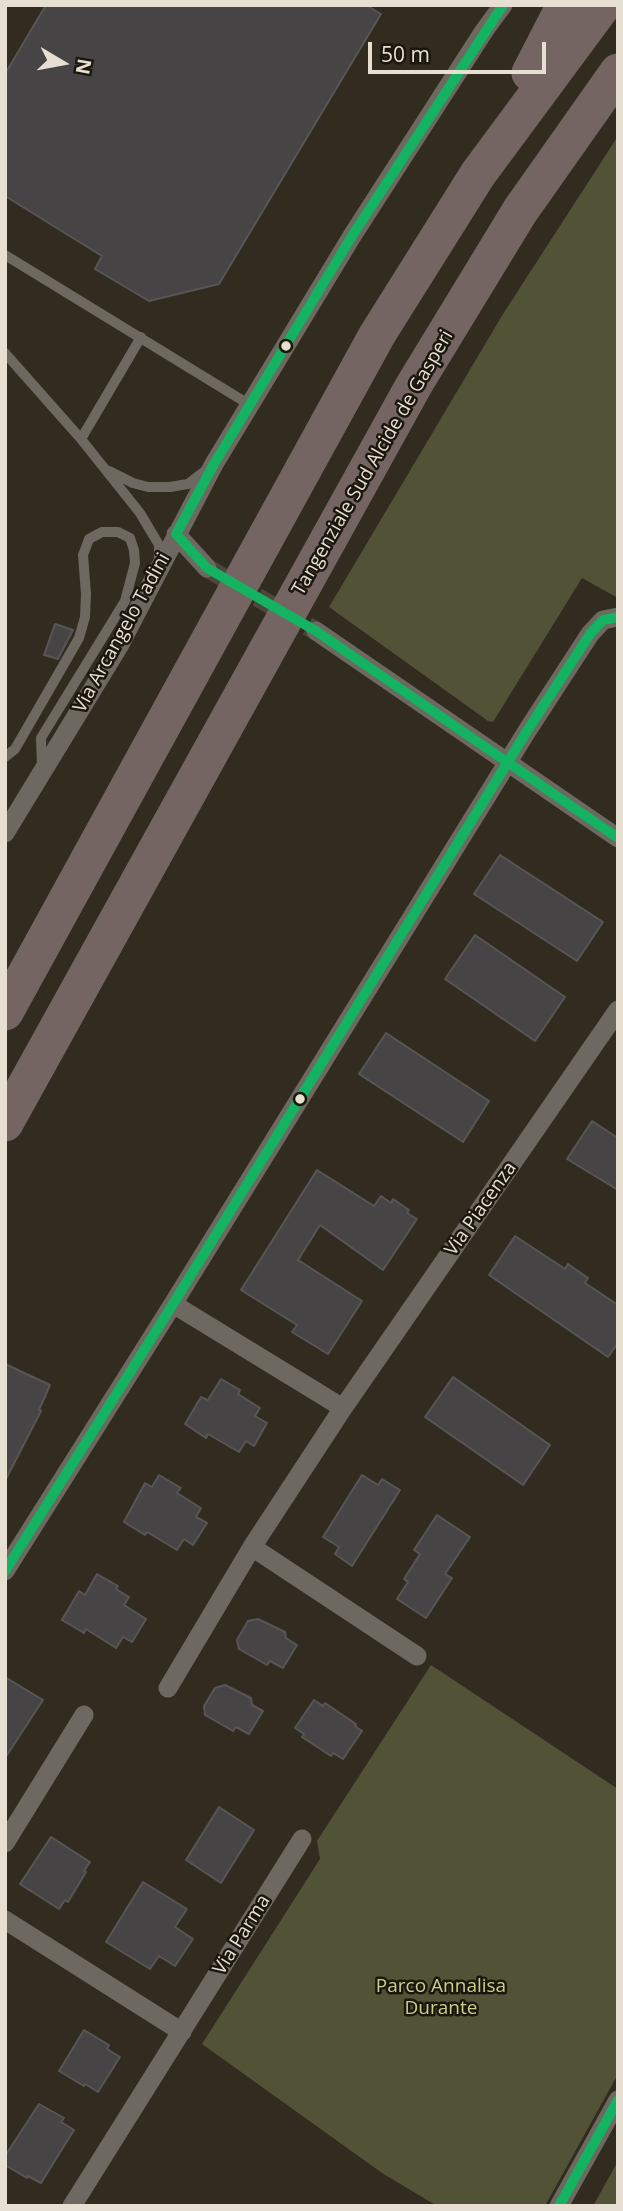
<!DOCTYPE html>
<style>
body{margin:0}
#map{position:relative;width:623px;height:2211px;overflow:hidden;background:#312b20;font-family:"Open Sans",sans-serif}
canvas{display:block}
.frame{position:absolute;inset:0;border:7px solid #e6dfd2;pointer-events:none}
.north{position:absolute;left:28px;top:28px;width:70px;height:70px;-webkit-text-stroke:5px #1c170e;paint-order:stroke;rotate:100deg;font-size:19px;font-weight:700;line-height:28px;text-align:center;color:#e6dfd2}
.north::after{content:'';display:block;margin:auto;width:24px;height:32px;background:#e6dfd2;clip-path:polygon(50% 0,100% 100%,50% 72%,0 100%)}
.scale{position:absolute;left:368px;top:42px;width:178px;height:32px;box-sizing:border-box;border:4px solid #e6dfd2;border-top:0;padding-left:9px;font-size:21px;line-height:24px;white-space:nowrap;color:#e6dfd2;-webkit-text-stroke:5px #1c170e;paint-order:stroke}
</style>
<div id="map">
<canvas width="623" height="2211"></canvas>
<div class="frame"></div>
<div class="north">N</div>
<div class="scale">50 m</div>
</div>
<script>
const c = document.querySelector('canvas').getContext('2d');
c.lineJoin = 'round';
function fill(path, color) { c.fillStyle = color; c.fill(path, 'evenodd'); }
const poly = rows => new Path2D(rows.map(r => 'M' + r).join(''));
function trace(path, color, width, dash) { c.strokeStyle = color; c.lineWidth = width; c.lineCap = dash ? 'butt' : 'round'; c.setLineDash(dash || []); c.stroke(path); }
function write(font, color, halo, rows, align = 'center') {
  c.font = font + ' "Open Sans",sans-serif'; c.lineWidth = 5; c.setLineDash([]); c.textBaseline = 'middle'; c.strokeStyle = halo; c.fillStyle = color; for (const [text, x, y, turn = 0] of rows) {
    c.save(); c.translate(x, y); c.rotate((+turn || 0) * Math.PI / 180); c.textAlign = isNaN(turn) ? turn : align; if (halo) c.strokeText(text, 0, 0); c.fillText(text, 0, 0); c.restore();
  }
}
const green = poly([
 [618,136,618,598,582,578,493,722,488,721,329,607,503,314],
 [431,1665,618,1789,618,2074,545,2206,437,2206,382,2173,202,2044,320,1859,317,1841],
 [618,2161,618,2206,593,2206]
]);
const building = poly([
 [46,5,366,5,381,14,219,284,149,301,95,269,102,256,5,196,5,74,46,5],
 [55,624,73,630,58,659,44,655,55,624],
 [500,855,603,922,577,961,474,894,500,855],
 [475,935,565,997,535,1041,445,979,475,935],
 [386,1033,489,1101,463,1142,359,1074,386,1033],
 [592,1121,618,1138,618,1190,567,1159,592,1121],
 [317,1170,374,1206,381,1196,391,1203,393,1199,409,1210,407,1213,417,1219,383,1270,320,1225,298,1260,362,1301,328,1354,292,1332,297,1325,241,1290,317,1170],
 [515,1236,565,1269,568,1264,588,1278,585,1283,618,1305,618,1343,608,1357,489,1275,515,1236],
 [5,1364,50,1385,39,1410,41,1411,5,1481,5,1364],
 [453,1377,550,1445,523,1485,425,1417,453,1377],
 [221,1379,240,1390,238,1394,260,1408,255,1416,267,1423,254,1446,246,1441,239,1452,208,1434,206,1438,185,1424,201,1397,208,1400,221,1379],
 [159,1475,181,1488,177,1493,201,1508,196,1517,207,1523,193,1545,184,1539,177,1550,147,1532,145,1535,124,1522,145,1483,152,1487,159,1475],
 [362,1475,378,1485,382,1479,400,1490,352,1566,335,1554,339,1547,323,1537,362,1475],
 [437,1515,470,1537,445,1574,452,1578,426,1618,397,1599,408,1582,404,1579,420,1554,414,1550,437,1515],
 [97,1574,118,1586,116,1589,129,1597,124,1605,146,1619,132,1642,123,1637,116,1648,86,1629,84,1633,62,1620,79,1591,85,1595,97,1574],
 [258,1619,285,1632,286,1638,297,1645,283,1668,270,1661,267,1665,239,1649,237,1640,248,1621,258,1619],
 [5,1677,43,1700,5,1758,5,1677],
 [225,1685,251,1698,252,1705,263,1711,249,1734,236,1727,233,1731,205,1715,204,1706,215,1688,225,1685],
 [314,1700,323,1706,325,1703,356,1724,355,1726,362,1731,343,1759,333,1753,331,1756,302,1737,304,1734,295,1728,314,1700],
 [219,1807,254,1830,221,1883,186,1860,219,1807],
 [51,1837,90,1862,84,1871,86,1872,68,1902,65,1900,59,1909,20,1884,51,1837],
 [143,1882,187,1909,175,1927,193,1939,175,1966,159,1956,150,1969,106,1942,143,1882],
 [84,2030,109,2045,107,2049,120,2057,98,2092,85,2084,84,2086,59,2071,84,2030],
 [39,2104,64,2118,61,2122,74,2130,41,2183,28,2176,27,2178,5,2165,5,2156,39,2104]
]);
const streetTunnel = poly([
 [207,568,316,631]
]);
const lane = poly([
 [5,255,250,405],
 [5,353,81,439,140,513,159,545,159,559],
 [81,439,141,337],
 [109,471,133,483,148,487,170,487,188,484,205,471],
 [5,757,15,749,79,638,85,617,86,594,83,555,89,539,102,532,118,532,130,538,134,550,135,563,125,601,41,738,42,767]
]);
const street = poly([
 [176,534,207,568],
 [316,631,618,838],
 [5,833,119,646,214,464,352,236,484,31,503,5],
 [173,1304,343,1408],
 [252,1547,417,1656],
 [5,1571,173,1304,527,731,590,634,603,620,618,617],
 [168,1688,252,1547,343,1408,618,1010],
 [5,1843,84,1715],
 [5,1920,182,2032],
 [72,2206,302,1839],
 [559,2206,618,2100]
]);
const highway = poly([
 [530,73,565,5],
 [5,1012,377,335,478,174,603,5],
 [5,1123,414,385,520,211,618,72]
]);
const bus1 = poly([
 [176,534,214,464,352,236,503,5],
 [176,534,207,568,316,631,618,838],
 [5,1571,173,1304,527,731,590,634,603,620,618,617],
 [559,2206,618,2100]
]);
const markers = [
 [286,346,6,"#e6dfd2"],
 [300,1099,6,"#e6dfd2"]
];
const streetNames = [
 ["Tangenziale Sud Alcide de Gasperi",373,463,-60],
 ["Via Arcangelo Tadini",122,633,-61],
 ["Via Piacenza",481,1209,-55],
 ["Via Parma",242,1935,-58]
];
const parkNames = [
 ["Parco Annalisa",441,1987],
 ["Durante",441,2009]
];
fill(green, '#515236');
fill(building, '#474445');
trace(building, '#585555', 2);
trace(streetTunnel, '#4c463b', 19, [19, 10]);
trace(lane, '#6d6860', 10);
trace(street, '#6d6860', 19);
trace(highway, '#746562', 37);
trace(bus1, '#13b361', 10);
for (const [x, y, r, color] of markers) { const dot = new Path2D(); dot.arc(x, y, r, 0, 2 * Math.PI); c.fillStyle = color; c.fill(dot); trace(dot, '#1c170e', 2.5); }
write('19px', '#e6dfd2', '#1c170e', streetNames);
write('19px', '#cacf89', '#1c170e', parkNames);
</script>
